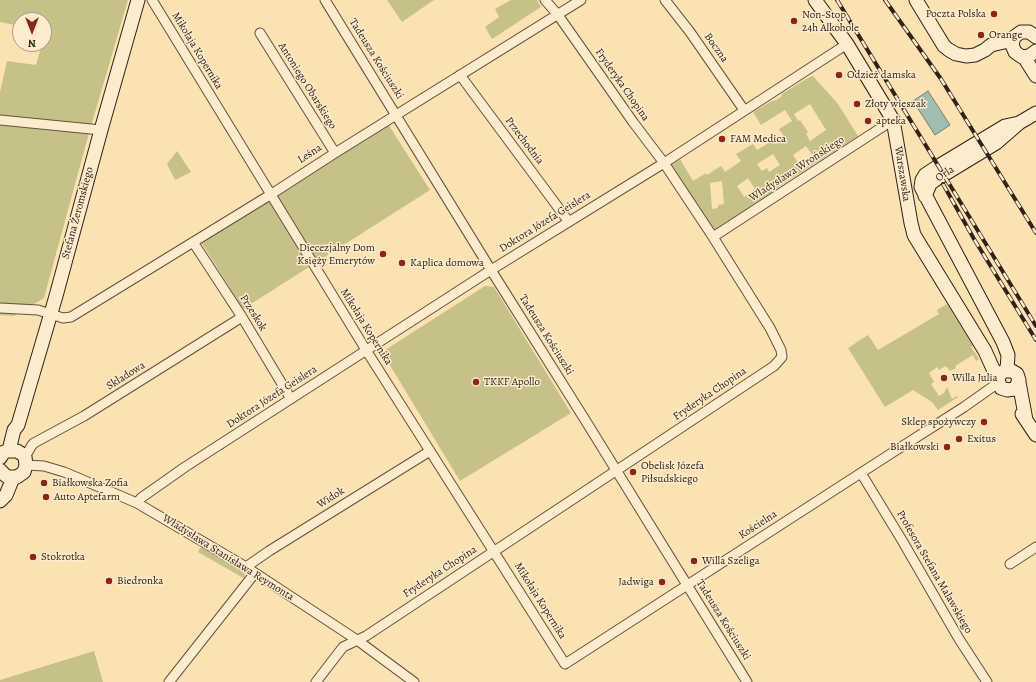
<!DOCTYPE html>
<meta charset="utf-8">
<style>
body{margin:0}
#map{position:relative;width:1036px;height:682px;overflow:hidden;background:#fbe2b3;font-family:Alegreya,serif}
canvas{display:block}
.north{position:absolute;left:12px;top:12px;width:40px;height:40px;box-sizing:border-box;background:#fcecce;border:1px solid #aa9b85;border-radius:50%;rotate:180deg;font-size:11px;font-weight:700;line-height:16px;text-align:center;color:#2f2217}
.north::after{content:'';display:block;margin:auto;width:14px;height:18px;background:#8f2418;clip-path:polygon(50% 0,100% 100%,50% 72%,0 100%)}
</style>
<div id="map">
<canvas width="1036" height="682"></canvas>
<div class="north">N</div>
</div>
<script>
const c = document.querySelector('canvas').getContext('2d');
c.lineJoin = 'round';
function fill(path, color) { c.fillStyle = color; c.fill(path, 'evenodd'); }
const poly = rows => new Path2D(rows.map(r => 'M' + r).join(''));
function trace(path, color, width, dash) { c.strokeStyle = color; c.lineWidth = width; c.lineCap = dash ? 'butt' : 'round'; c.setLineDash(dash || []); c.stroke(path); }
function write(font, color, halo, rows, align = 'center') {
  c.font = font + ' Alegreya,serif'; c.lineWidth = 3; c.setLineDash([]); c.textBaseline = 'middle'; c.strokeStyle = halo; c.fillStyle = color; for (const [text, x, y, turn = 0] of rows) {
    c.save(); c.translate(x, y); c.rotate((+turn || 0) * Math.PI / 180); c.textAlign = isNaN(turn) ? turn : align; if (halo) c.strokeText(text, 0, 0); c.fillText(text, 0, 0); c.restore();
  }
}
const green = poly([
 [0,0,128,0,89,133,44,298,14,316,0,315,0,92,7,61,36,65,42,44,44,44,46,32,44,31,44,20,20,20,20,26,0,22],
 [387,0,434,0,402,22],
 [511,0,537,0,541,7,492,39,485,27,499,17,495,9],
 [813,76,838,104,858,136,772,191,772,192,717,230,713,229,671,165,680,159,693,181,706,173,707,175,721,166,725,172,741,161,736,154,753,144,757,150,775,139,778,143,785,138,779,129,792,121,785,110,761,125,753,112,772,101,776,100,781,97,782,94,806,79],
 [810,104,826,130,810,141,806,134,808,132,800,120,798,121,794,114],
 [806,146,813,156,799,164,793,155],
 [773,154,780,165,769,172,767,168,762,171,757,164],
 [748,178,755,189,744,197,737,186],
 [722,181,724,204,718,205,718,208,712,209,710,183],
 [388,124,430,190,243,309,201,242],
 [177,151,191,172,175,180,167,164],
 [485,286,494,287,571,413,460,481,382,352],
 [947,304,973,346,971,347,979,359,976,361,973,355,955,366,956,368,950,371,946,366,939,370,937,367,929,373,934,382,931,384,939,396,944,393,947,387,952,399,957,396,958,397,938,410,932,402,913,390,885,407,848,348,868,335,878,350,939,314,937,310],
 [200,548,203,548,240,569,244,573,245,579,198,552],
 [94,651,103,682,0,682,0,680]
]);
const water = poly([
 [928,91,950,125,935,135,913,101,928,91]
]);
const street = poly([
 [152,0,366,350,565,664,898,449,964,407,998,383],
 [325,0,491,270,587,423,747,682],
 [665,0,690,32,744,110],
 [260,33,335,153],
 [460,75,569,222],
 [0,120,101,130],
 [713,237,893,120],
 [193,242,242,317,291,399],
 [0,308,38,310,63,318,71,317,270,195,335,153,581,0],
 [25,457,32,445,34,443,84,416,242,317],
 [26,465,44,466,64,472,137,503,246,567,357,640,414,682],
 [861,473,903,542,959,639,987,682],
 [137,503,141,498,185,467,491,270,664,163,847,44],
 [1010,564,1036,547],
 [246,567,269,551,430,451],
 [169,682,255,573],
 [316,682,343,647,366,636,605,478,774,366,782,357,781,350,770,328,713,237,664,163,633,122,558,15,545,0]
]);
const secondary = poly([
 [815,0,847,44,893,120,911,223,914,235,985,351,998,380],
 [916,0,944,46,949,50,956,54,966,56,975,55,985,50,991,45,1013,40],
 [1036,37,1029,32,1021,32,1014,37,1012,45,1015,52,1022,57,1029,56,1036,51],
 [1024,57,1036,76],
 [925,196,930,184,935,180,996,143,1019,123,1036,113],
 [1007,370,1008,355,1003,342,921,187,922,180,925,175,937,167,1005,126,1019,123],
 [1019,380,1016,387,1014,389,1007,390,1001,388,998,380,1000,374,1004,371,1012,371,1017,374,1018,377,1026,420],
 [1022,414,1036,435],
 [9,450,14,430,18,425,56,296,101,130,138,0],
 [0,458,4,452,8,451,17,451,22,454,25,457,26,465,24,472,17,477,9,477,6,476,0,470],
 [0,501,6,495,13,478]
]);
const rail = poly([
 [837,0,1036,326],
 [885,0,941,79,1036,233],
 [943,184,974,239,1036,340]
]);
const markers = [
 [994,14,4,"#8f2418"],
 [794,21,4,"#8f2418"],
 [981,35,4,"#8f2418"],
 [839,75,4,"#8f2418"],
 [857,104,4,"#8f2418"],
 [868,121,4,"#8f2418"],
 [722,139,4,"#8f2418"],
 [383,254,4,"#8f2418"],
 [402,263,4,"#8f2418"],
 [944,378,4,"#8f2418"],
 [476,382,4,"#8f2418"],
 [984,422,4,"#8f2418"],
 [959,439,4,"#8f2418"],
 [947,447,4,"#8f2418"],
 [633,472,4,"#8f2418"],
 [44,483,4,"#8f2418"],
 [46,497,4,"#8f2418"],
 [33,557,4,"#8f2418"],
 [694,561,4,"#8f2418"],
 [109,581,4,"#8f2418"],
 [662,582,4,"#8f2418"]
];
const poiNames = [
 ["Poczta Polska",986,14,"right"],
 ["Non-Stop",802,15],
 ["24h Alkohole",802,28],
 ["Orange",989,35],
 ["Odzież damska",847,75],
 ["Złoty wieszak",865,104],
 ["apteka",876,121],
 ["FAM Medica",730,139],
 ["Diecezjalny Dom",375,248,"right"],
 ["Księży Emerytów",375,261,"right"],
 ["Kaplica domowa",410,263],
 ["Willa Julia",952,378],
 ["TKKF Apollo",484,382],
 ["Sklep spożywczy",976,422,"right"],
 ["Exitus",967,439],
 ["Białkowski",939,447,"right"],
 ["Obelisk Józefa",641,466],
 ["Piłsudskiego",641,479],
 ["Białkowska Zofia",52,483],
 ["Auto Aptefarm",54,497],
 ["Stokrotka",41,557],
 ["Willa Szeliga",702,561],
 ["Biedronka",117,581],
 ["Jadwiga",654,582,"right"]
];
const streetNames = [
 ["Boczna",716,48,55],
 ["Mikołaja Kopernika",197,51,59],
 ["Tadeusza Kościuszki",376,59,58],
 ["Fryderyka Chopina",622,85,55],
 ["Antoniego Obarskiego",307,86,58],
 ["Przechodnia",524,141,53],
 ["Leśna",310,154,-33],
 ["Władysława Wrońskiego",797,169,-33],
 ["Warszawska",902,174,81],
 ["Orla",945,174,-33],
 ["Stefana Żeromskiego",78,213,-75],
 ["Doktora Józefa Geislera",545,222,-32],
 ["Przeskok",253,313,58],
 ["Mikołaja Kopernika",366,327,58],
 ["Tadeusza Kościuszki",546,335,58],
 ["Składowa",126,376,-32],
 ["Fryderyka Chopina",710,394,-34],
 ["Doktora Józefa Geislera",272,397,-33],
 ["Widok",331,498,-32],
 ["Kościelna",758,525,-33],
 ["Władysława Stanisława Reymonta",228,558,32],
 ["Fryderyka Chopina",440,572,-33],
 ["Profesora Stefana Malawskiego",934,572,60],
 ["Mikołaja Kopernika",540,601,58],
 ["Tadeusza Kościuszki",723,620,58]
];
fill(green, '#c6c188');
fill(water, '#9fbdb0');
trace(water, '#727f73', 1);
trace(street, '#62523e', 11);
trace(secondary, '#2f2217', 15);
trace(street, '#fcecce', 9);
trace(secondary, '#fcecce', 13);
trace(rail, '#2f2217', 4);
trace(rail, '#fcecce', 2.5, [8]);
for (const [x, y, r, color] of markers) { const dot = new Path2D(); dot.arc(x, y, r, 0, 2 * Math.PI); c.fillStyle = color; c.fill(dot); trace(dot, '#fcecce', 1.5); }
write('11px', '#2f2217', '#fcecce', poiNames, 'left');
write('11px', '#2f2217', '#fcecce', streetNames);
</script>
